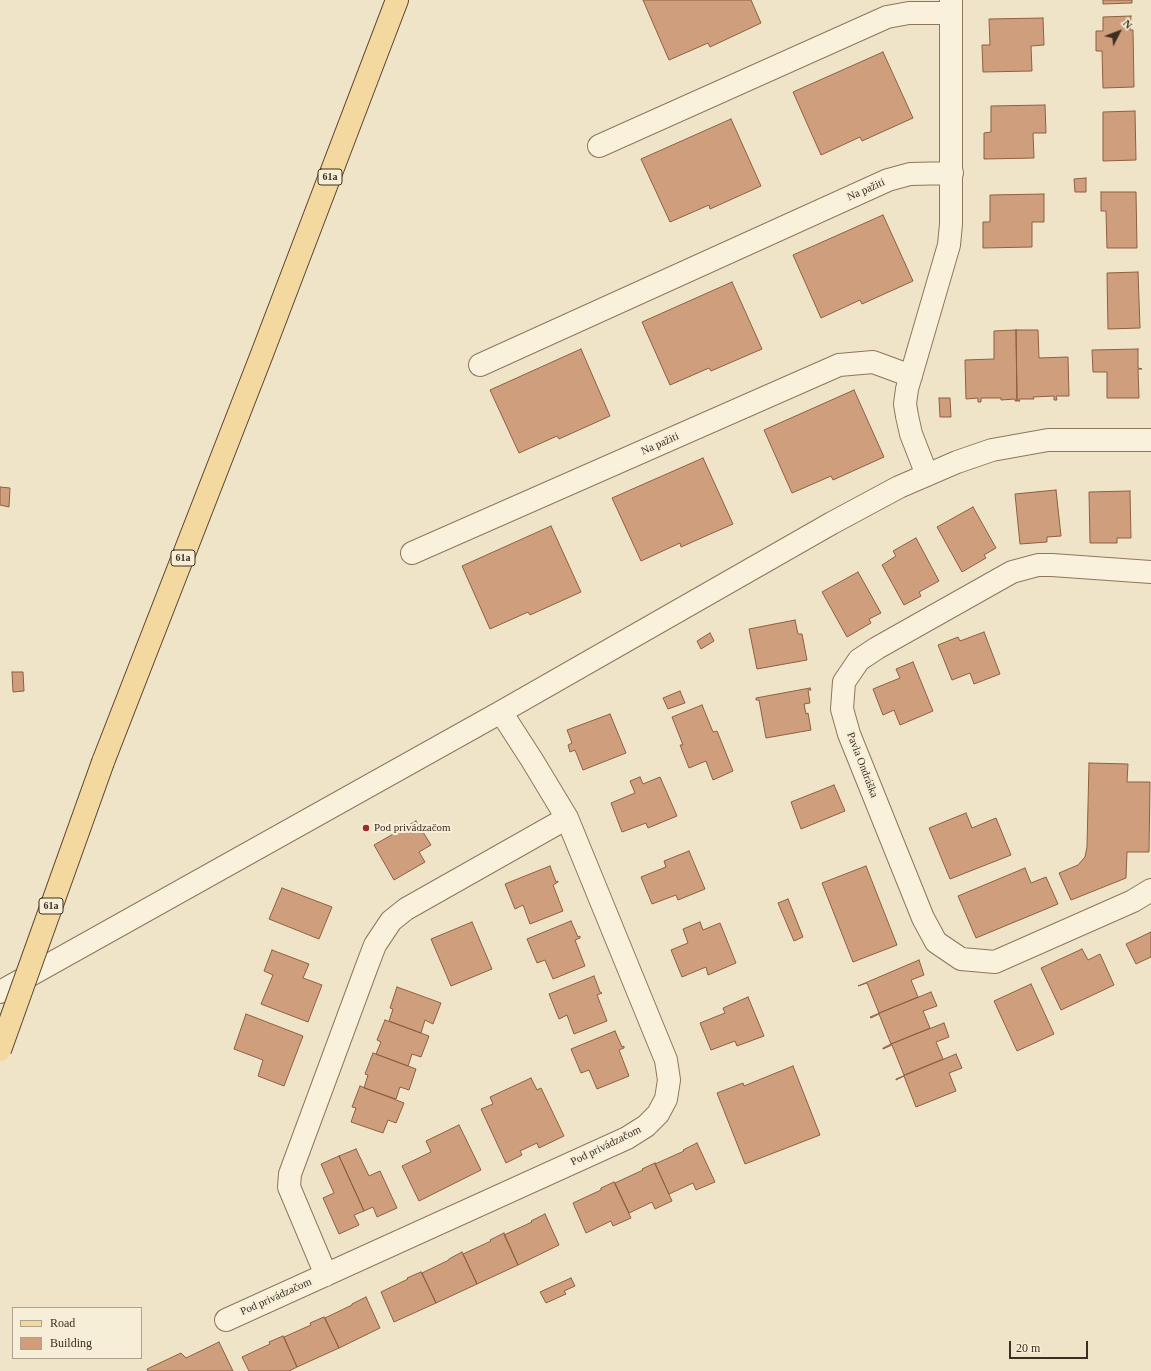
<!DOCTYPE html>
<meta charset="utf-8">
<style>
body{margin:0}
#map{position:relative;width:1151px;height:1371px;overflow:hidden;background:#f0e4c8;font-family:"Times New Roman",serif}
canvas{display:block}
.legend{position:absolute;left:12px;top:1307px;width:130px;height:52px;box-sizing:border-box;background:#f7eed8;border:1px solid #ada18e;margin:0;padding:5px 7px;list-style:none;font-size:12px;color:#3d2e20}
.legend li{display:flex;align-items:center;gap:8px;height:20px}
.legend b{width:20px;border:1px solid #ada18e}
.north{position:absolute;left:1099px;top:12px;width:40px;height:40px;-webkit-text-stroke:3px #f7eed8;paint-order:stroke;rotate:48deg;font-size:11px;font-weight:700;line-height:16px;text-align:center;color:#3d2e20}
.north::after{content:'';display:block;margin:auto;width:14px;height:18px;background:#3d2e20;clip-path:polygon(50% 0,100% 100%,50% 72%,0 100%)}
.scale{position:absolute;left:1009px;top:1341px;width:79px;height:18px;box-sizing:border-box;border:2px solid #3d2e20;border-top:0;padding-left:5px;font-size:12px;line-height:14px;white-space:nowrap;color:#3d2e20;-webkit-text-stroke:3px #f7eed8;paint-order:stroke}
</style>
<div id="map">
<canvas width="1151" height="1371"></canvas>
<ul class="legend">
<li><b style="height:5px;background:#f3d9a0"></b>Road</li>
<li><b style="height:11px;background:#cf9f7d"></b>Building</li>
</ul>
<div class="north">N</div>
<div class="scale">20 m</div>
</div>
<script>
const c = document.querySelector('canvas').getContext('2d');
c.lineJoin = 'round';
function fill(path, color) { c.fillStyle = color; c.fill(path, 'evenodd'); }
const poly = rows => new Path2D(rows.map(r => 'M' + r).join(''));
function trace(path, color, width, dash) { c.strokeStyle = color; c.lineWidth = width; c.lineCap = dash ? 'butt' : 'round'; c.setLineDash(dash || []); c.stroke(path); }
function write(font, color, halo, rows, align = 'center') {
  c.font = font + ' "Times New Roman",serif'; c.lineWidth = 4; c.setLineDash([]); c.textBaseline = 'middle'; c.strokeStyle = halo; c.fillStyle = color; for (const [text, x, y, turn = 0] of rows) {
    c.save(); c.translate(x, y); c.rotate((+turn || 0) * Math.PI / 180); c.textAlign = isNaN(turn) ? turn : align; if (halo) c.strokeText(text, 0, 0); c.fillText(text, 0, 0); c.restore();
  }
}
const building = poly([
 [643,0,751,0,761,23,710,47,708,43,669,60,643,0],
 [1103,0,1132,0,1132,3,1103,4,1103,0],
 [1131,16,1130,30,1133,30,1134,87,1103,88,1102,51,1096,51,1096,31,1103,31,1103,17,1131,16],
 [1043,18,1044,45,1031,46,1032,71,983,72,982,45,990,45,989,19,1043,18],
 [883,52,913,118,862,141,860,137,821,155,793,92,883,52],
 [1045,105,1046,133,1033,133,1034,158,984,159,984,133,991,132,991,106,1045,105],
 [1135,111,1136,160,1103,161,1103,112,1135,111],
 [731,119,761,186,710,209,709,205,670,222,641,159,731,119],
 [1086,178,1086,192,1075,192,1074,179,1086,178],
 [1101,192,1136,192,1137,248,1107,248,1106,211,1101,211,1101,192],
 [1044,194,1044,222,1032,222,1032,247,983,248,983,222,990,222,990,195,1044,194],
 [883,215,913,281,862,304,860,300,821,318,793,255,883,215],
 [1138,272,1140,328,1108,329,1107,273,1138,272],
 [732,282,762,349,711,371,709,368,670,385,642,322,732,282],
 [1016,330,1038,330,1039,358,1068,357,1069,396,1056,396,1057,400,1054,400,1054,396,1033,397,1034,399,1019,399,1020,401,1017,401,1016,330],
 [1016,330,1017,401,1015,401,1015,399,1001,400,1001,398,981,398,981,402,978,402,978,398,966,399,965,360,994,359,994,331,1016,330],
 [581,349,610,416,559,439,557,436,519,453,490,390,581,349],
 [1138,349,1138,368,1142,369,1138,369,1139,398,1107,398,1107,372,1093,372,1092,350,1138,349],
 [854,390,884,457,833,480,831,476,792,493,764,430,854,390],
 [939,398,950,398,951,417,940,417,939,398],
 [703,458,733,524,681,547,680,543,641,561,612,498,703,458],
 [0,487,10,488,9,507,0,505,0,487],
 [1056,490,1061,536,1047,537,1047,542,1020,544,1015,494,1056,490],
 [1130,491,1131,538,1117,538,1117,543,1090,543,1089,492,1130,491],
 [973,507,996,548,984,555,986,558,962,572,937,527,973,507],
 [551,526,581,592,530,615,528,612,490,629,462,566,551,526],
 [916,538,939,581,919,592,921,596,904,605,882,565,896,556,893,551,916,538],
 [858,572,881,613,869,619,871,623,847,637,822,592,858,572],
 [795,620,798,634,802,634,807,660,757,669,749,629,795,620],
 [984,632,1000,674,974,684,970,673,952,680,938,645,958,637,960,641,984,632],
 [710,633,714,641,701,649,697,641,710,633],
 [913,662,933,711,900,725,894,710,883,715,873,689,900,678,896,669,913,662],
 [12,672,23,672,24,691,13,692,12,672],
 [810,688,811,690,808,690,810,703,804,704,806,714,808,713,811,730,766,738,759,700,756,700,756,698,810,688],
 [680,691,685,703,668,709,663,698,680,691],
 [702,705,713,732,717,731,733,771,713,780,706,761,689,768,680,745,683,745,672,717,702,705],
 [610,714,626,753,583,770,575,750,570,752,568,745,572,743,567,730,610,714],
 [1089,763,1128,764,1127,782,1150,782,1149,852,1127,852,1126,878,1071,900,1059,873,1078,865,1085,857,1087,847,1089,763],
 [640,777,643,784,660,777,677,816,648,828,646,823,622,832,611,803,635,793,630,781,640,777],
 [834,785,845,811,801,829,791,802,834,785],
 [966,813,972,828,996,818,1011,855,950,879,929,828,966,813],
 [416,821,431,845,419,852,425,862,394,880,374,845,416,821],
 [689,851,705,889,678,900,676,895,652,904,641,877,666,867,664,861,689,851],
 [550,866,556,882,558,881,558,882,553,885,563,911,530,924,523,905,515,909,505,884,550,866],
 [866,866,897,945,853,962,822,883,866,866],
 [1025,868,1031,883,1046,877,1058,904,976,938,958,896,1025,868],
 [282,888,332,907,319,939,269,919,282,888],
 [788,899,803,937,794,941,778,903,788,899],
 [571,921,578,937,580,936,580,938,575,940,585,966,553,979,545,960,537,963,527,939,571,921],
 [472,922,492,969,451,986,431,939,472,922],
 [700,922,703,930,720,923,736,963,708,975,706,967,682,977,671,950,688,943,683,929,700,922],
 [1151,932,1151,957,1136,964,1126,944,1151,932],
 [1082,949,1088,960,1100,954,1114,985,1061,1010,1041,968,1082,949],
 [272,950,309,964,303,978,322,985,308,1022,261,1004,273,975,264,971,272,950],
 [919,960,924,975,911,980,918,997,879,1013,867,983,858,986,919,960],
 [594,976,600,992,602,993,597,995,607,1021,574,1034,567,1015,559,1019,549,994,594,976],
 [1031,984,1054,1034,1017,1051,994,1001,1031,984],
 [397,987,441,1003,433,1024,425,1020,421,1033,389,1021,393,1009,390,1008,397,987],
 [931,992,937,1006,923,1011,930,1028,891,1044,879,1014,871,1018,870,1017,931,992],
 [748,997,764,1036,737,1046,735,1041,711,1050,700,1023,725,1013,723,1008,748,997],
 [246,1014,303,1036,284,1086,258,1076,263,1060,234,1049,246,1014],
 [385,1020,429,1036,421,1057,412,1054,408,1066,376,1054,381,1042,377,1040,385,1020],
 [944,1023,949,1037,936,1042,943,1059,904,1075,892,1045,883,1049,883,1048,891,1044,944,1023],
 [615,1031,622,1047,624,1046,624,1048,619,1050,629,1076,597,1089,589,1070,581,1073,571,1049,615,1031],
 [373,1053,416,1069,409,1090,400,1087,396,1099,364,1088,368,1075,365,1074,373,1053],
 [956,1054,962,1068,949,1073,956,1091,916,1107,904,1076,896,1080,896,1079,956,1054],
 [793,1066,820,1135,745,1164,717,1093,743,1083,744,1086,793,1066],
 [531,1078,537,1090,541,1088,564,1136,539,1148,537,1143,520,1151,522,1155,506,1163,481,1109,493,1104,490,1097,531,1078],
 [360,1086,404,1103,396,1123,388,1120,383,1133,351,1122,356,1108,352,1107,360,1086],
 [459,1125,481,1170,419,1201,402,1166,431,1152,426,1141,459,1125],
 [697,1143,715,1182,696,1190,693,1183,669,1194,655,1164,684,1151,683,1150,697,1143],
 [356,1149,369,1176,380,1171,397,1208,377,1217,373,1207,364,1211,339,1156,356,1149],
 [339,1156,364,1211,354,1215,359,1225,339,1234,323,1198,334,1193,321,1164,339,1156],
 [655,1163,672,1201,655,1209,652,1202,629,1213,615,1183,643,1170,642,1169,655,1163],
 [614,1182,631,1218,613,1226,611,1221,586,1233,573,1203,601,1190,601,1188,614,1182],
 [545,1214,559,1245,518,1265,504,1235,532,1222,531,1221,545,1214],
 [504,1233,518,1265,477,1284,463,1254,491,1241,490,1240,504,1233],
 [462,1252,477,1284,436,1303,422,1273,449,1260,449,1259,462,1252],
 [421,1272,436,1303,394,1322,381,1292,408,1279,407,1278,421,1272],
 [571,1278,575,1286,564,1291,566,1294,546,1303,540,1292,571,1278],
 [366,1297,380,1328,339,1348,325,1318,352,1305,352,1304,366,1297],
 [324,1317,339,1348,297,1367,284,1337,311,1325,310,1323,324,1317],
 [283,1336,297,1367,289,1371,249,1371,242,1357,270,1344,269,1342,283,1336],
 [219,1342,233,1371,148,1371,147,1369,181,1353,186,1358,219,1342]
]);
const minor = poly([
 [599,146,887,17,909,13,951,13],
 [480,365,888,180,910,174,952,173],
 [927,475,911,434,907,416,905,404,907,389,949,245,951,224,951,0],
 [412,553,839,365,873,362,911,376],
 [1151,572,1052,565,1038,565,1012,572,877,648,859,660,844,682,842,709,849,734,923,918,936,942,961,959,995,962,1133,901,1151,890],
 [0,992,501,712,832,523,899,487,957,462,992,450,1048,440,1151,440],
 [326,1275,289,1187,290,1174,367,966,375,945,391,921,406,909,567,818],
 [226,1320,627,1138,646,1126,658,1114,666,1099,669,1080,666,1060,567,818,532,760,501,712]
]);
const major = poly([
 [103,762,262,354,397,0]
]);
const majorBridge = poly([
 [0,1050,103,762]
]);
const markers = [
 [366,828,4,"#9e2a2b"]
];
const shields = [
 [330,177,24],
 [183,558,24],
 [51,906,24]
];
const shieldNames = [
 ["61a",330,177],
 ["61a",183,558],
 ["61a",51,906]
];
const streetNames = [
 ["Na pažiti",866,190,-24],
 ["Na pažiti",660,444,-24],
 ["Pavla Ondráška",862,765,69],
 ["Pod privádzačom",606,1146,-26],
 ["Pod privádzačom",276,1297,-24]
];
const poiNames = [
 ["Pod privádzačom",374,828]
];
fill(building, '#cf9f7d');
trace(building, '#8d5f41', 1);
trace(minor, '#8d765c', 24);
trace(major, '#5b4430', 24);
trace(minor, '#faf1dc', 22);
trace(major, '#f3d9a0', 22);
trace(majorBridge, '#5b4430', 24, []);
trace(majorBridge, '#f3d9a0', 22);
for (const [x, y, r, color] of markers) { const dot = new Path2D(); dot.arc(x, y, r, 0, 2 * Math.PI); c.fillStyle = color; c.fill(dot); trace(dot, '#f7eed8', 1.5); }
for (const [x, y, w] of shields) { const box = new Path2D(); box.roundRect(x - w / 2, y - 8, w, 16, 3); c.fillStyle = '#f7eed8'; c.fill(box); trace(box, '#3d2e20', 1); }
write('bold 10px', '#3d2e20', null, shieldNames);
write('11px', '#3d2e20', '#f7eed8', streetNames);
write('11px', '#3d2e20', '#f7eed8', poiNames, 'left');
</script>
